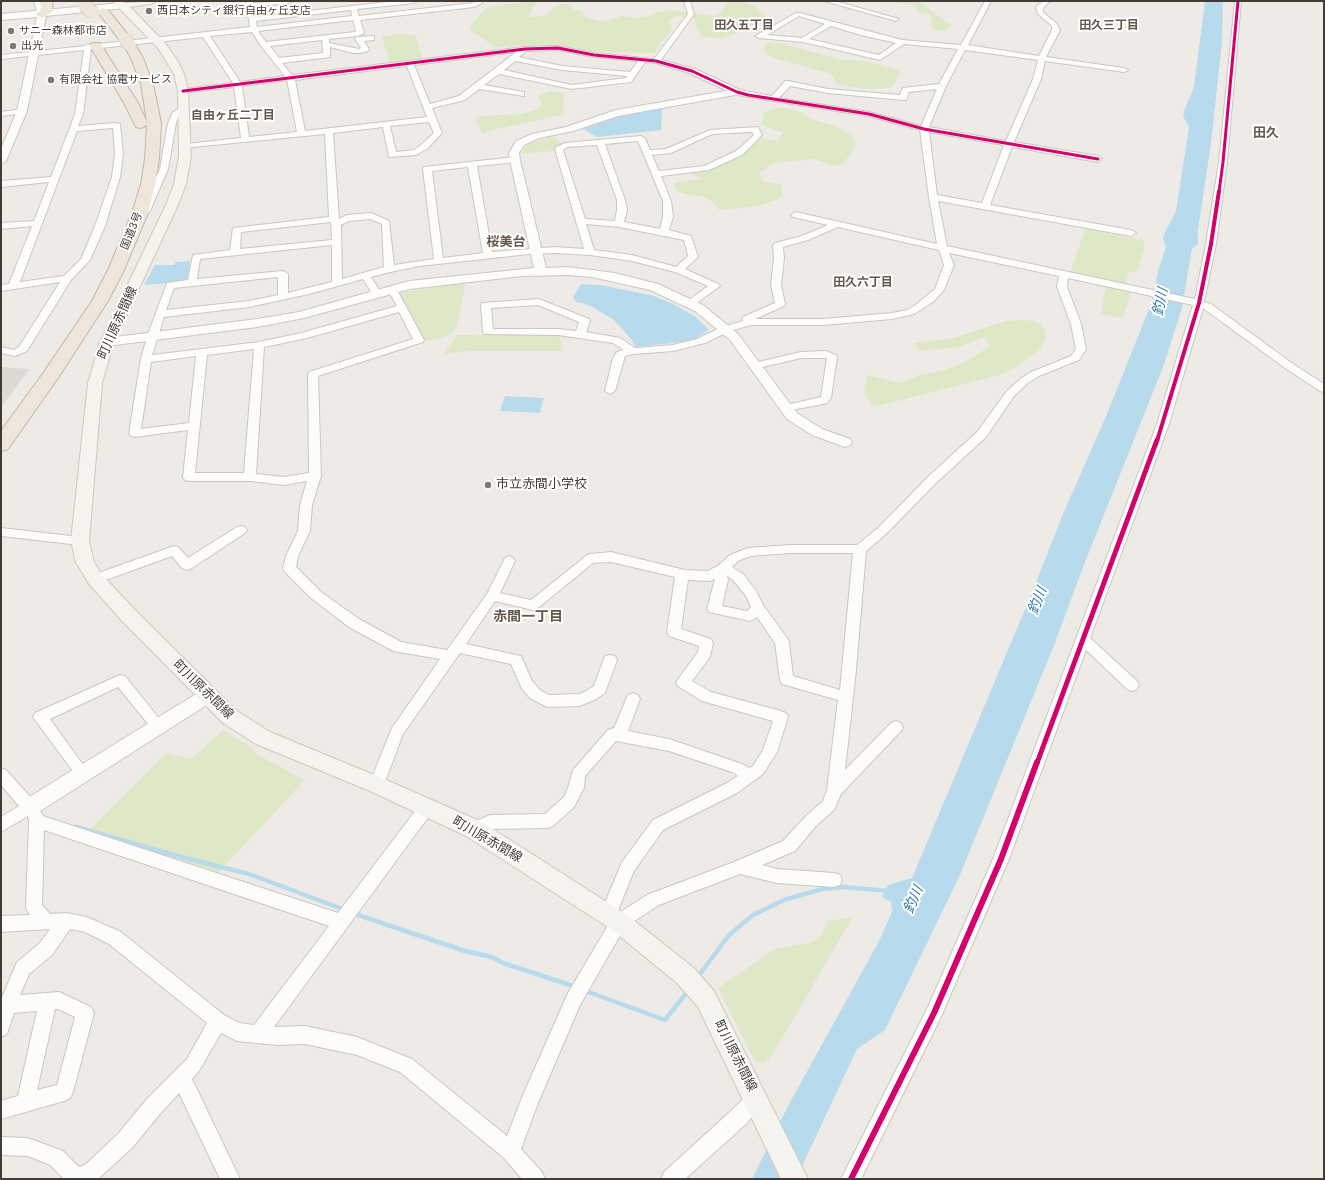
<!DOCTYPE html>
<meta charset="utf-8">
<style>
body{margin:0}
#map{position:relative;width:1325px;height:1180px;overflow:hidden;background:#eeebe6;font-family:"DM Sans",sans-serif}
canvas{display:block}
.frame{position:absolute;inset:0;border:2px solid #433c34;pointer-events:none}
</style>
<div id="map">
<canvas width="1325" height="1180"></canvas>
<div class="frame"></div>
</div>
<script>
const c = document.querySelector('canvas').getContext('2d');
c.lineJoin = 'round';
function fill(path, color) { c.fillStyle = color; c.fill(path, 'evenodd'); }
const poly = rows => new Path2D(rows.map(r => 'M' + r).join(''));
function trace(path, color, width, dash) { c.strokeStyle = color; c.lineWidth = width; c.lineCap = dash ? 'butt' : 'round'; c.setLineDash(dash || []); c.stroke(path); }
function write(font, color, halo, rows, align = 'center') {
  c.font = font + ' "DM Sans","Noto Sans JP",sans-serif'; c.lineWidth = 4; c.setLineDash([]); c.textBaseline = 'middle'; c.strokeStyle = halo; c.fillStyle = color; for (const [text, x, y, turn = 0] of rows) {
    c.save(); c.translate(x, y); c.rotate((+turn || 0) * Math.PI / 180); c.textAlign = isNaN(turn) ? turn : align; if (halo) c.strokeText(text, 0, 0); c.fillText(text, 0, 0); c.restore();
  }
}
const green = poly([
 [885,1,911,1,921,3,951,25,946,31,934,30,932,28,931,15,919,13,915,5],
 [524,2,537,2,529,15,529,17,544,16,558,5,564,4,571,5,573,9,581,11,586,17,604,22,622,16,633,18,648,17,657,12,672,10,713,16,721,13,727,2,745,3,757,7,758,9,766,17,766,20,723,39,702,36,697,29,694,18,675,16,669,20,672,28,671,33,660,43,655,53,601,52,532,45,495,47,470,30,470,26,483,11,490,7],
 [400,33,416,36,423,60,390,64,382,37],
 [767,42,781,43,842,60,864,61,891,68,899,71,899,73,894,85,889,88,867,89,840,85,837,84,831,74,771,57,764,50],
 [551,91,564,93,563,106,564,112,562,115,497,129,482,134,476,118,481,116,521,114,535,110,541,106,542,103,538,95],
 [781,107,801,112,811,119,838,127,849,134,855,140,855,145,851,154,843,163,836,166,813,159,774,163,759,173,763,181,782,185,782,198,758,206,719,210,713,202,704,197,685,194,675,190,674,183,703,179,690,174,746,152,761,138,777,141,783,133,762,125,764,112],
 [553,136,562,143,555,148,554,151,521,154,524,148,530,143],
 [1085,229,1144,240,1144,250,1137,272,1129,272,1125,285,1070,273],
 [466,282,457,326,453,333,443,338,424,341,399,293],
 [1106,286,1131,291,1123,318,1101,314],
 [1022,320,1034,321,1040,324,1044,328,1046,336,1044,343,1037,351,1017,367,999,375,874,407,864,392,867,375,899,383,920,375,945,370,967,361,990,346,985,337,959,347,919,351,914,343,950,339,1006,321],
 [559,334,563,351,471,351,444,354,457,335],
 [223,730,251,747,258,755,305,780,219,872,86,833,166,753,191,759],
 [853,917,771,1057,764,1063,755,1061,718,988,775,949,813,942,823,932,828,921]
]);
const parking = poly([
 [1,367,30,369,1,407]
]);
const water = poly([
 [1205,1,1223,1,1222,42,1211,144,1198,230,1198,244,1192,249,1182,308,1163,367,1087,557,1053,648,959,877,885,1030,857,1049,796,1179,752,1179,788,1106,878,943,892,912,891,902,882,897,888,885,912,878,1029,600,1063,514,1107,414,1151,304,1159,268,1166,247,1163,239,1164,234,1176,211,1189,127,1183,116,1184,111,1194,87],
 [662,108,661,130,597,137,583,129,620,116],
 [190,261,188,278,181,282,144,285,155,265,174,265,176,262],
 [581,284,600,285,651,295,671,303,696,317,709,330,695,339,681,342,635,347,632,340,614,320,589,305,576,302,573,297],
 [505,396,544,398,540,413,500,411]
]);
const stream = poly([
 [76,827,181,857,249,874,345,910],
 [352,913,465,951,492,957,503,963,576,987],
 [697,978,729,935,753,915,784,900,822,889,844,887,889,891],
 [583,990,665,1020,688,991]
]);
const minor = poly([
 [34,1,40,1,42,10,45,14,44,15,40,15,37,12,34,1],
 [246,1,252,1,253,3,292,1,289,3,253,7,255,17,396,1,417,1,414,3,357,9,359,16,473,3,475,1,481,1,482,3,474,7,360,20,364,32,363,34,357,36,329,39,329,43,359,49,361,48,355,39,356,37,374,36,374,40,364,41,369,49,368,51,360,53,353,53,330,47,330,57,282,63,292,75,524,47,558,46,594,53,654,59,688,14,684,1,690,1,694,14,661,60,695,69,740,90,772,96,785,81,788,81,828,89,900,95,903,88,939,84,958,49,904,44,880,60,803,42,759,38,755,36,796,13,800,13,902,40,961,45,985,1,991,1,968,45,1039,56,1052,30,1052,26,1038,14,1036,7,1043,1,1050,1,1043,8,1043,12,1057,24,1060,30,1046,57,1124,68,1128,70,1124,72,1045,61,1041,79,1014,142,1098,156,1102,159,1098,162,1012,147,990,205,1131,230,1136,233,1131,236,938,201,947,246,1195,299,1206,244,1219,162,1235,1,1241,1,1227,162,1216,244,1204,302,1211,304,1293,364,1324,384,1324,392,1320,391,1285,368,1203,308,1169,424,1090,638,1137,681,1139,685,1137,689,1132,691,1127,689,1086,650,1009,859,940,1019,861,1179,841,1179,928,1007,993,859,1157,424,1193,305,1068,278,1067,287,1081,324,1086,349,1079,360,1039,376,1028,383,1014,396,986,437,935,484,886,534,866,551,856,670,845,770,891,723,896,721,901,723,903,727,901,731,841,794,834,810,816,826,795,851,762,865,777,869,834,873,840,875,842,880,840,885,834,887,777,883,740,874,659,905,625,927,580,1005,538,1103,521,1149,542,1172,545,1179,522,1179,504,1158,400,1072,357,1055,305,1044,277,1045,237,1041,221,1033,199,1071,192,1079,240,1179,220,1179,179,1093,160,1114,132,1148,98,1179,64,1179,50,1165,28,1156,1,1155,1,1137,28,1138,63,1151,79,1167,85,1165,118,1134,146,1100,187,1059,207,1023,109,944,85,932,70,929,52,955,29,974,20,995,59,992,91,1007,94,1013,73,1092,70,1098,64,1101,1,1119,1,1101,18,1096,37,1011,14,1013,7,1034,1,1037,1,1000,17,962,40,943,50,929,1,932,1,916,30,915,26,908,29,821,28,816,1,832,1,817,19,806,1,785,1,768,6,770,35,802,43,816,338,913,422,802,427,800,432,802,435,807,432,812,274,1027,305,1026,357,1037,412,1059,507,1136,523,1095,568,993,610,922,602,920,600,915,622,862,653,820,727,783,738,776,732,772,669,751,616,741,585,776,584,788,574,807,553,826,548,828,491,829,474,836,469,834,466,829,469,824,490,815,545,814,564,797,568,788,573,770,608,730,614,728,628,695,633,693,638,695,640,699,628,731,669,739,742,764,749,768,753,766,763,750,773,721,702,701,678,686,676,682,698,652,699,646,669,636,667,632,675,577,611,562,593,563,538,608,533,610,495,601,466,644,521,656,532,681,540,690,549,695,579,694,586,691,594,686,605,656,610,655,615,656,617,660,605,693,596,699,580,706,547,707,530,698,522,689,511,664,460,653,403,734,382,790,377,791,372,790,369,785,392,728,440,659,393,651,349,627,311,598,284,571,283,568,286,556,298,531,300,505,307,481,284,485,250,481,189,481,185,480,183,477,188,430,135,437,131,436,129,433,141,359,147,337,167,283,188,280,193,255,230,250,233,228,329,217,325,134,183,148,182,146,183,144,186,144,241,138,234,87,183,93,179,91,183,89,233,83,203,37,91,49,83,114,78,126,114,123,120,124,123,154,120,177,105,226,90,260,71,280,27,351,15,356,1,353,1,347,14,350,19,347,60,282,1,291,1,285,9,284,32,226,1,229,1,223,34,221,49,182,1,187,1,181,51,177,75,114,84,50,1,59,1,55,85,46,88,44,91,45,250,27,246,1],
 [351,10,352,16,257,27,256,21,351,10],
 [799,16,825,24,802,38,767,35,799,16],
 [353,20,356,31,355,32,266,42,258,31,353,20],
 [831,26,861,35,896,43,879,55,809,39,831,26],
 [252,32,261,46,285,76,240,82,210,36,252,32],
 [322,40,323,53,279,58,270,46,322,40],
 [558,50,594,57,638,61,630,72,562,66,519,57,526,51,558,50],
 [965,50,1038,60,1033,79,1006,141,929,127,946,86,965,50],
 [516,52,459,96,430,104,414,65,516,52],
 [515,61,562,70,627,76,626,78,572,85,504,70,515,61],
 [645,62,656,63,689,73,734,94,748,97,868,116,920,130,929,197,937,244,796,212,791,215,793,217,828,225,802,236,775,243,773,245,774,258,771,285,775,303,743,317,742,319,743,321,722,327,697,339,673,345,635,348,620,338,586,332,590,321,589,319,539,299,482,303,481,305,483,332,484,334,558,335,613,343,624,350,617,352,613,358,605,391,610,394,615,391,625,356,633,354,673,351,705,343,730,331,751,325,823,325,892,319,914,314,933,302,944,290,954,265,949,253,1059,276,1057,287,1071,324,1076,349,1071,356,1031,372,1020,379,1006,392,978,431,927,478,878,528,857,545,790,545,748,548,730,555,719,565,708,571,685,570,611,552,590,554,586,556,531,600,500,593,515,561,513,558,509,556,505,558,487,594,447,650,401,642,359,619,321,592,296,567,298,556,310,531,312,505,321,476,318,376,423,342,424,340,396,288,390,288,388,290,397,306,301,333,259,342,152,355,164,317,249,307,309,294,363,279,373,295,376,296,381,293,371,277,390,272,420,266,529,254,555,253,590,255,632,261,675,272,708,286,685,303,686,305,694,305,720,286,718,284,685,269,698,257,691,236,669,230,673,217,671,201,661,176,709,170,742,155,762,135,758,127,710,130,666,149,650,150,645,138,641,136,565,143,556,147,555,149,584,249,555,247,492,252,477,166,518,162,519,160,518,158,515,157,424,167,423,169,434,259,394,265,389,221,371,213,347,215,339,219,333,133,383,127,389,157,416,155,428,148,442,133,432,108,465,100,479,89,524,96,524,92,484,85,499,74,572,89,631,82,645,62],
 [407,66,427,117,305,131,295,80,407,66],
 [287,80,297,132,249,137,242,86,287,80],
 [790,86,828,93,903,100,906,100,909,92,937,89,921,126,869,112,779,98,790,86],
 [429,122,434,133,422,144,414,150,396,152,390,126,429,122],
 [113,128,115,154,112,177,95,226,81,259,64,276,20,282,77,131,113,128],
 [752,132,754,135,736,151,704,166,659,171,652,155,671,153,712,134,752,132],
 [929,132,1004,145,982,203,937,195,929,132],
 [638,141,663,201,663,217,660,229,624,222,627,210,625,200,605,144,638,141],
 [597,145,617,200,617,210,615,221,585,219,563,150,567,147,597,145],
 [468,167,483,253,443,258,432,171,468,167],
 [370,219,382,224,384,267,342,279,341,225,349,221,370,219],
 [331,222,332,240,240,249,241,232,331,222],
 [586,224,619,227,684,240,688,256,676,267,632,255,594,250,586,224],
 [838,227,939,250,944,265,935,289,914,306,907,310,892,313,823,319,755,319,784,306,785,304,781,285,784,258,783,247,808,240,838,227],
 [332,245,332,282,307,288,288,293,288,274,283,271,197,279,200,259,332,245],
 [278,277,278,295,249,301,166,310,174,288,278,277],
 [538,305,579,322,576,331,558,329,493,329,491,308,538,305],
 [399,312,413,339,309,372,308,374,309,473,284,477,256,474,264,347,307,338,399,312],
 [254,349,244,473,195,473,207,355,254,349],
 [196,356,189,423,141,429,151,362,196,356],
 [790,553,853,553,840,690,793,676,789,642,787,638,763,605,756,591,743,574,732,567,738,561,750,556,790,553],
 [727,576,733,580,746,596,751,607,747,611,722,606,728,580,727,576],
 [715,579,707,609,709,612,750,621,757,617,775,643,780,680,782,684,838,700,827,790,823,801,806,816,783,841,734,862,647,895,616,915,634,871,663,830,737,793,763,774,777,752,788,717,786,713,781,711,711,692,692,681,710,657,713,643,711,639,681,629,688,580,710,581,715,579],
 [44,830,329,926,254,1025,239,1023,224,1015,121,932,87,917,66,913,50,914,42,905,44,830],
 [55,1009,58,1009,75,1017,57,1085,37,1090,55,1009],
 [824,1,835,1,899,19,896,21,824,1],
 [181,108,187,108,188,110,179,115,176,123,168,169,150,211,148,213,142,213,140,211,160,169,168,123,173,112,181,108],
 [22,109,25,109,25,113,1,116,1,112,22,109],
 [826,351,836,355,837,357,831,398,827,403,823,404,786,411,782,410,780,408,782,406,821,397,827,358,801,358,754,369,749,366,750,364,801,352,826,351],
 [241,526,245,527,247,530,245,533,192,568,187,570,182,568,172,556,95,584,90,582,89,579,90,576,174,546,178,547,188,558,237,527,241,526],
 [1,528,80,537,84,538,86,541,84,544,80,545,1,536,1,528],
 [120,675,125,676,165,726,163,730,158,732,153,730,118,687,50,719,89,773,87,777,82,779,77,777,33,717,35,713,120,675],
 [756,1089,762,1092,765,1098,762,1104,746,1124,685,1179,661,1179,664,1172,732,1110,750,1092,756,1089]
]);
const tertiary = poly([
 [121,3,124,4,125,6,124,8,46,16,27,111,6,161,1,164,1,149,17,111,37,17,1,20,1,14,121,3],
 [737,89,742,92,740,94,618,116,573,131,539,138,524,145,519,153,520,160,546,268,568,267,615,273,658,284,703,305,738,334,797,413,822,429,850,439,852,442,850,445,845,447,812,435,787,419,730,340,695,311,650,290,592,277,568,275,522,276,410,289,304,318,257,327,107,346,102,345,101,342,102,339,107,338,257,319,299,312,409,281,534,268,510,160,509,153,516,141,532,134,566,127,616,110,737,89],
 [207,689,213,691,216,696,213,701,37,813,30,815,23,813,21,807,23,801,76,768,201,691,207,689]
]);
const secondary = poly([
 [113,1,123,1,125,3,156,1,151,4,130,7,166,44,177,60,184,74,188,91,191,156,186,184,178,205,114,342,102,383,89,541,94,562,101,574,139,614,237,711,270,732,384,779,482,822,627,915,694,968,714,991,808,1179,781,1179,698,1007,678,984,611,929,466,836,370,791,256,744,223,723,125,624,89,584,79,567,76,563,71,541,88,383,100,342,166,205,174,184,179,156,178,91,174,74,158,48,120,9,118,8,113,1]
]);
const trunk = poly([
 [40,1,52,1,53,11,46,16,42,18,38,16,36,14,41,10,40,1],
 [104,8,108,10,129,36,131,39,130,41,135,44,143,58,153,84,161,123,159,159,155,184,148,213,124,270,108,301,60,375,8,449,1,451,1,431,44,372,92,301,108,270,132,213,141,184,145,159,147,125,141,128,136,127,124,103,90,46,92,43,100,43,138,103,147,122,141,84,131,58,123,44,124,42,121,42,98,12,100,10,104,8]
]);
const trunkBridge = poly([
 [85,6,93,13],
 [125,39,129,44]
]);
const cyclewayFar3 = poly([
 [183,91,525,49,558,48,594,55,656,61,692,71,737,92,748,95,869,114,924,129,1098,159],
 [1219,192,1223,162,1238,1]
]);
const cyclewayFar2 = poly([
 [1157,441,1199,303,1211,244,1219,191]
]);
const cyclewayFar1 = poly([
 [1037,763,1157,440]
]);
const cycleway = poly([
 [851,1179,934,1013,1001,859,1037,762]
]);
const markers = [
 [149,11,4,"#7f7972"],
 [11,31,4,"#7f7972"],
 [13,46,4,"#7f7972"],
 [51,80,4,"#7f7972"],
 [488,485,4,"#7f7972"]
];
const farPoinames = [
 ["西日本シティ銀行自由ヶ丘支店",157,11],
 ["サニー森林都市店",19,31],
 ["出光",21,46],
 ["有限会社 協電サービス",59,80]
];
const farStreetnames = [
 ["国道3号",132,231,-68]
];
const farNeighbourhoodnames = [
 ["田久五丁目",744,26],
 ["田久三丁目",1109,26],
 ["自由ヶ丘二丁目",233,116],
 ["田久六丁目",863,283]
];
const farQuarternames = [
 ["田久",1266,134],
 ["桜美台",506,243]
];
const streetNames = [
 ["町川原赤間線",118,323,-66],
 ["町川原赤間線",203,690,44],
 ["町川原赤間線",487,840,30],
 ["町川原赤間線",735,1056,63]
];
const poiNames = [
 ["市立赤間小学校",496,485]
];
const waterNames = [
 ["釣川",1161,302,-78],
 ["釣川",1038,601,-68],
 ["釣川",914,900,-66]
];
const neighbourhoodNames = [
 ["赤間一丁目",528,617]
];
fill(green, '#dee8c6');
fill(parking, '#dddad6');
fill(water, '#b7dbec');
trace(stream, '#b7dbec', 4.5);
trace(minor, '#cac7c2', 2);
trace(tertiary, '#cac7c2', 2);
trace(secondary, '#cdc8be', 2);
trace(trunk, '#c5b6a2', 2);
fill(minor, '#fcfcfb');
fill(tertiary, '#fcfcfb');
fill(secondary, '#f5f3ed');
fill(trunk, '#eee6dc');
trace(trunkBridge, '#c5b6a2', 14, []);
trace(trunkBridge, '#eee6dc', 13);
trace(cyclewayFar3, '#d6006c', 3);
trace(cyclewayFar2, '#d6006c', 4);
trace(cyclewayFar1, '#d6006c', 5);
trace(cycleway, '#d6006c', 6);
for (const [x, y, r, color] of markers) { const dot = new Path2D(); dot.arc(x, y, r, 0, 2 * Math.PI); c.fillStyle = color; c.fill(dot); trace(dot, '#fff', 1.5); }
write('11px', '#433c34', '#fff', farPoinames, 'left');
write('11px', '#433c34', '#fff', farStreetnames);
write('bold 12px', '#66594b', '#fff', farNeighbourhoodnames);
write('bold 13px', '#66594b', '#fff', farQuarternames);
write('13px', '#433c34', '#fff', streetNames);
write('13px', '#433c34', '#fff', poiNames, 'left');
write('italic 14px', '#2e7ba4', '#fff', waterNames);
write('bold 14px', '#66594b', '#fff', neighbourhoodNames);
</script>
